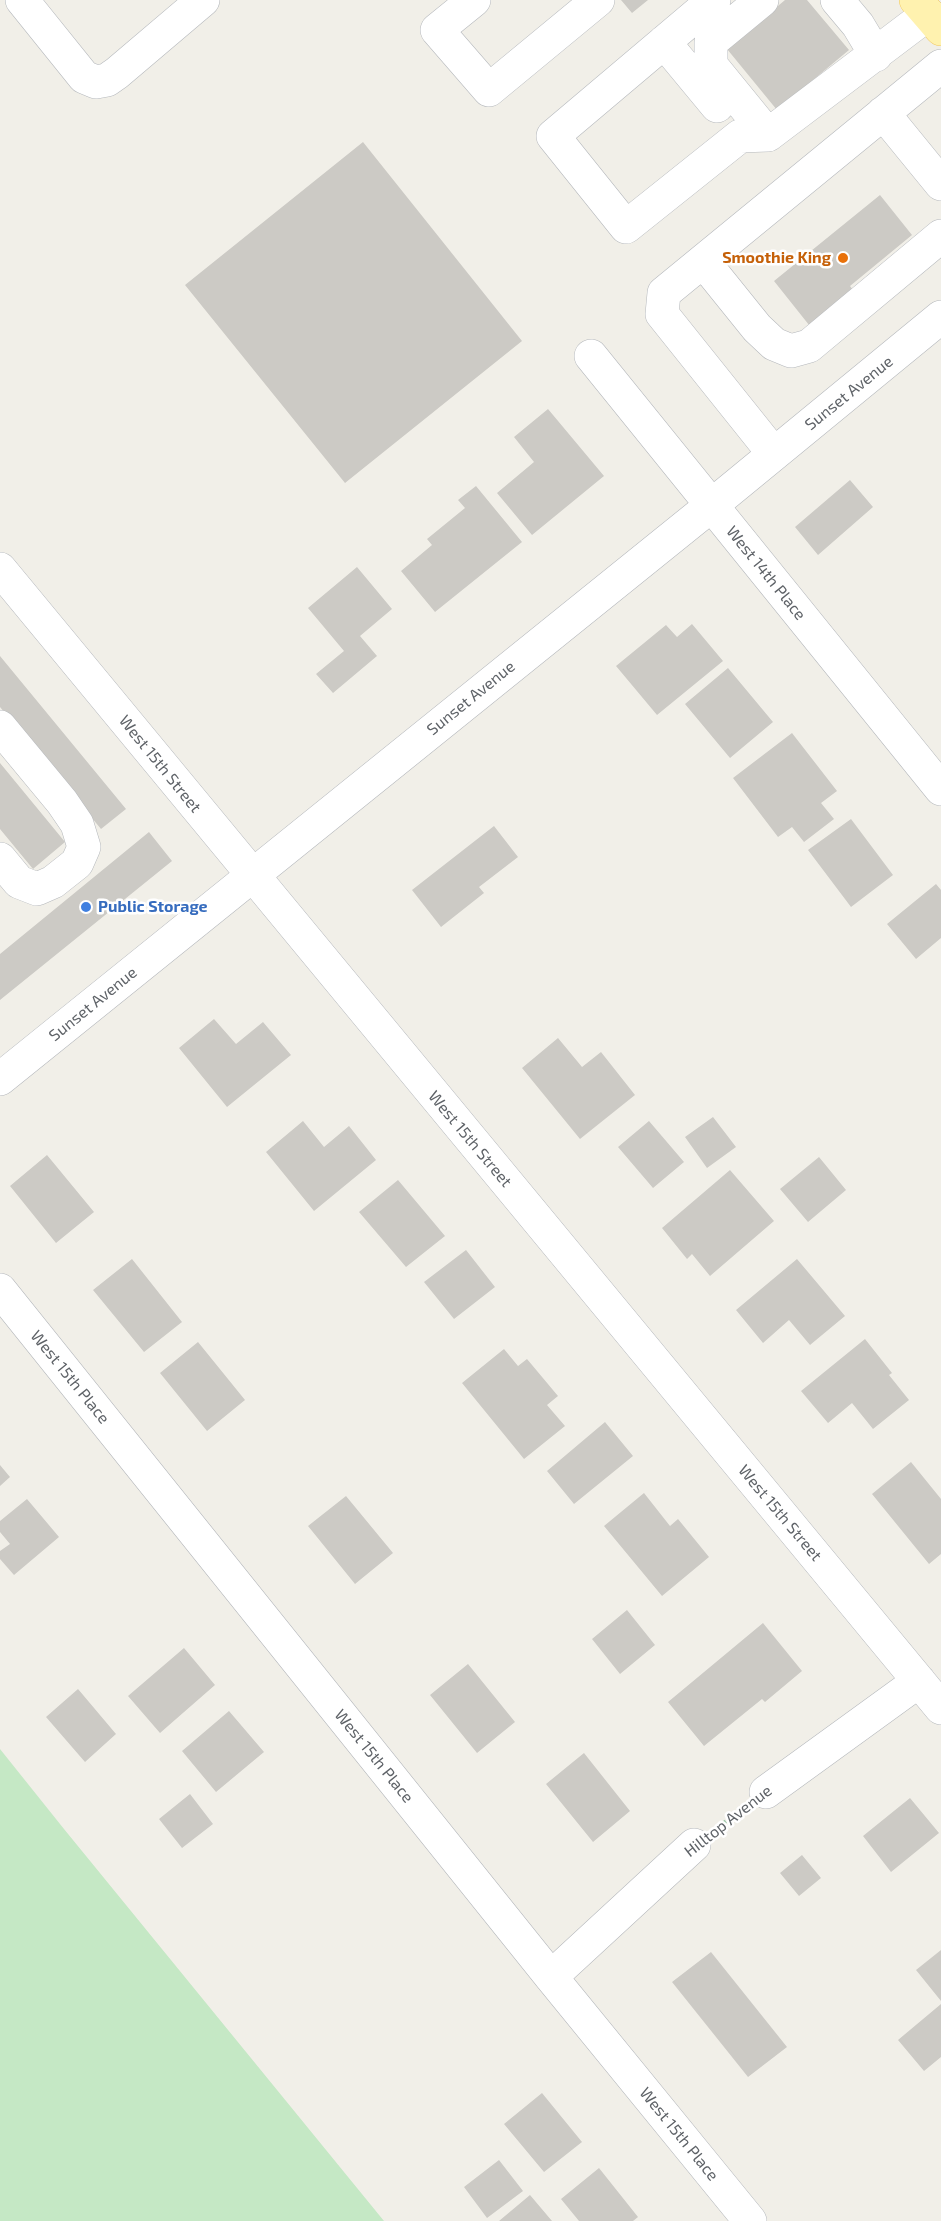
<!DOCTYPE html>
<style>
body{margin:0}
canvas{display:block;background:#f1efe8}
</style>
<canvas width="941" height="2221"></canvas>
<script>
const c = document.querySelector('canvas').getContext('2d');
c.lineJoin = 'round';
function fill(path, color) { c.fillStyle = color; c.fill(path, 'evenodd'); }
const poly = rows => new Path2D(rows.map(r => 'M' + r).join(''));
function trace(path, color, width, dash) { c.strokeStyle = color; c.lineWidth = width; c.lineCap = dash ? 'butt' : 'round'; c.setLineDash(dash || []); c.stroke(path); }
function write(font, color, halo, rows, align = 'center') {
  c.font = font + ' "Exo 2",sans-serif'; c.lineWidth = 5; c.setLineDash([]); c.textBaseline = 'middle'; c.strokeStyle = halo; c.fillStyle = color; for (const [text, x, y, turn = 0] of rows) {
    c.save(); c.translate(x, y); c.rotate((+turn || 0) * Math.PI / 180); c.textAlign = isNaN(turn) ? turn : align; if (halo) c.strokeText(text, 0, 0); c.fillText(text, 0, 0); c.restore();
  }
}
const green = poly([
 [0,1749,64,1829,384,2221,0,2221]
]);
const building = poly([
 [621,0,648,0,632,13],
 [785,0,807,0,849,50,777,110,727,49],
 [363,142,522,341,345,483,185,285],
 [880,195,912,235,850,286,856,294,813,330,774,281],
 [548,409,604,476,532,535,497,493,534,462,514,437],
 [850,480,873,507,818,555,795,527],
 [476,486,522,542,435,612,401,571,432,545,427,539,465,508,458,500],
 [357,567,392,609,360,636,377,656,333,693,316,674,344,651,308,608],
 [692,624,723,661,657,715,616,666,666,625,677,637],
 [0,656,126,809,101,829,0,707],
 [728,668,773,722,730,758,685,704],
 [792,733,837,791,821,803,834,819,804,842,792,827,778,837,733,778],
 [0,763,65,842,33,869,0,829],
 [851,819,893,875,851,907,808,850],
 [494,826,518,857,479,887,484,893,441,927,412,890],
 [149,832,172,861,0,1000,0,954],
 [936,884,941,890,941,938,916,959,887,924],
 [214,1019,236,1044,263,1022,291,1055,227,1107,179,1048],
 [558,1038,582,1067,601,1052,635,1095,580,1139,522,1068],
 [713,1117,736,1147,707,1168,685,1137],
 [303,1121,324,1147,349,1126,376,1160,314,1211,266,1152],
 [649,1121,684,1162,653,1188,618,1147],
 [47,1155,94,1212,56,1243,10,1186],
 [819,1157,846,1190,808,1222,780,1189],
 [730,1170,774,1221,710,1276,692,1254,687,1259,662,1228],
 [398,1180,445,1236,406,1267,359,1212],
 [466,1250,495,1287,454,1319,424,1282],
 [132,1259,182,1322,144,1352,93,1290],
 [797,1259,845,1316,810,1345,789,1320,763,1343,736,1310],
 [865,1339,892,1373,889,1375,909,1400,873,1429,852,1403,828,1423,801,1391],
 [198,1342,245,1400,207,1431,160,1373],
 [504,1349,518,1366,527,1359,558,1396,547,1405,565,1426,524,1459,462,1383],
 [605,1422,633,1456,574,1504,547,1471],
 [911,1462,941,1499,941,1554,929,1564,872,1494],
 [0,1465,10,1477,0,1486],
 [644,1493,670,1526,678,1519,709,1557,662,1596,604,1526],
 [346,1496,393,1553,355,1584,308,1526],
 [27,1499,59,1537,14,1575,0,1559,0,1551,10,1544,0,1532,0,1521],
 [627,1610,655,1645,620,1674,592,1639],
 [763,1623,802,1671,765,1702,762,1699,704,1746,668,1702],
 [184,1648,215,1685,160,1733,128,1696],
 [468,1664,515,1722,477,1753,430,1695],
 [78,1689,116,1734,85,1762,46,1717],
 [229,1711,264,1752,216,1792,182,1751],
 [584,1753,630,1811,593,1842,546,1784],
 [190,1794,213,1824,182,1848,159,1819],
 [910,1798,939,1833,891,1872,863,1836],
 [802,1855,821,1878,799,1896,780,1873],
 [941,1950,941,2001,916,1970],
 [711,1952,787,2047,748,2077,672,1982],
 [941,2004,941,2057,924,2071,898,2040],
 [542,2093,582,2142,544,2172,504,2124],
 [499,2160,523,2191,487,2218,464,2187],
 [599,2168,638,2217,633,2221,579,2221,561,2199],
 [530,2195,552,2221,499,2221]
]);
const path = poly([
 [721,1825,739,1812]
]);
const minor = poly([
 [22,0,84,77,96,82,107,80,117,73,203,0],
 [474,0,437,30,489,90,598,0],
 [714,0,553,136,626,227,740,136,768,135,928,14],
 [762,0,711,42,711,65,768,135],
 [837,0,858,25,876,55],
 [664,42,717,106],
 [883,113,941,184],
 [703,261,757,328,774,344,791,351,809,346,941,236],
 [591,356,941,789],
 [774,454,662,314,664,293,941,66],
 [0,569,941,1708],
 [0,727,62,802,77,824,84,847,77,863,53,882,37,889,19,882,0,859],
 [0,1079,712,505,941,317],
 [0,1290,551,1977,750,2221],
 [766,1792,919,1681],
 [551,1977,694,1845]
]);
const major = poly([
 [916,0,941,29]
]);
const markers = [
 [843,258,6,"#e8710a"],
 [86,907,6,"#3f7fe0"]
];
const foodNames = [
 ["Smoothie King",831,258]
];
const streetNames = [
 ["Sunset Avenue",849,393,-39],
 ["West 14th Place",766,573,51],
 ["Sunset Avenue",471,698,-39],
 ["West 15th Street",160,764,51],
 ["Sunset Avenue",93,1004,-39],
 ["West 15th Street",470,1139,50],
 ["West 15th Place",70,1377,51],
 ["West 15th Street",780,1513,50],
 ["West 15th Place",374,1756,51],
 ["Hilltop Avenue",728,1821,-38],
 ["West 15th Place",679,2134,51]
];
const shopNames = [
 ["Public Storage",98,907]
];
fill(green, '#c5e8c5');
fill(building, '#cccac5');
trace(minor, '#b5b8bc', 34);
trace(major, '#f2c960', 34);
trace(path, '#9cc7a9', 4, [6, 3]);
trace(minor, '#fff', 33);
trace(major, '#fff2af', 33);
for (const [x, y, r, color] of markers) { const dot = new Path2D(); dot.arc(x, y, r, 0, 2 * Math.PI); c.fillStyle = color; c.fill(dot); trace(dot, '#fff', 2); }
write('bold 16px', '#c56008', '#fff', foodNames, 'right');
write('16px', '#5f6368', '#fff', streetNames);
write('bold 16px', '#366cbe', '#fff', shopNames, 'left');
</script>
